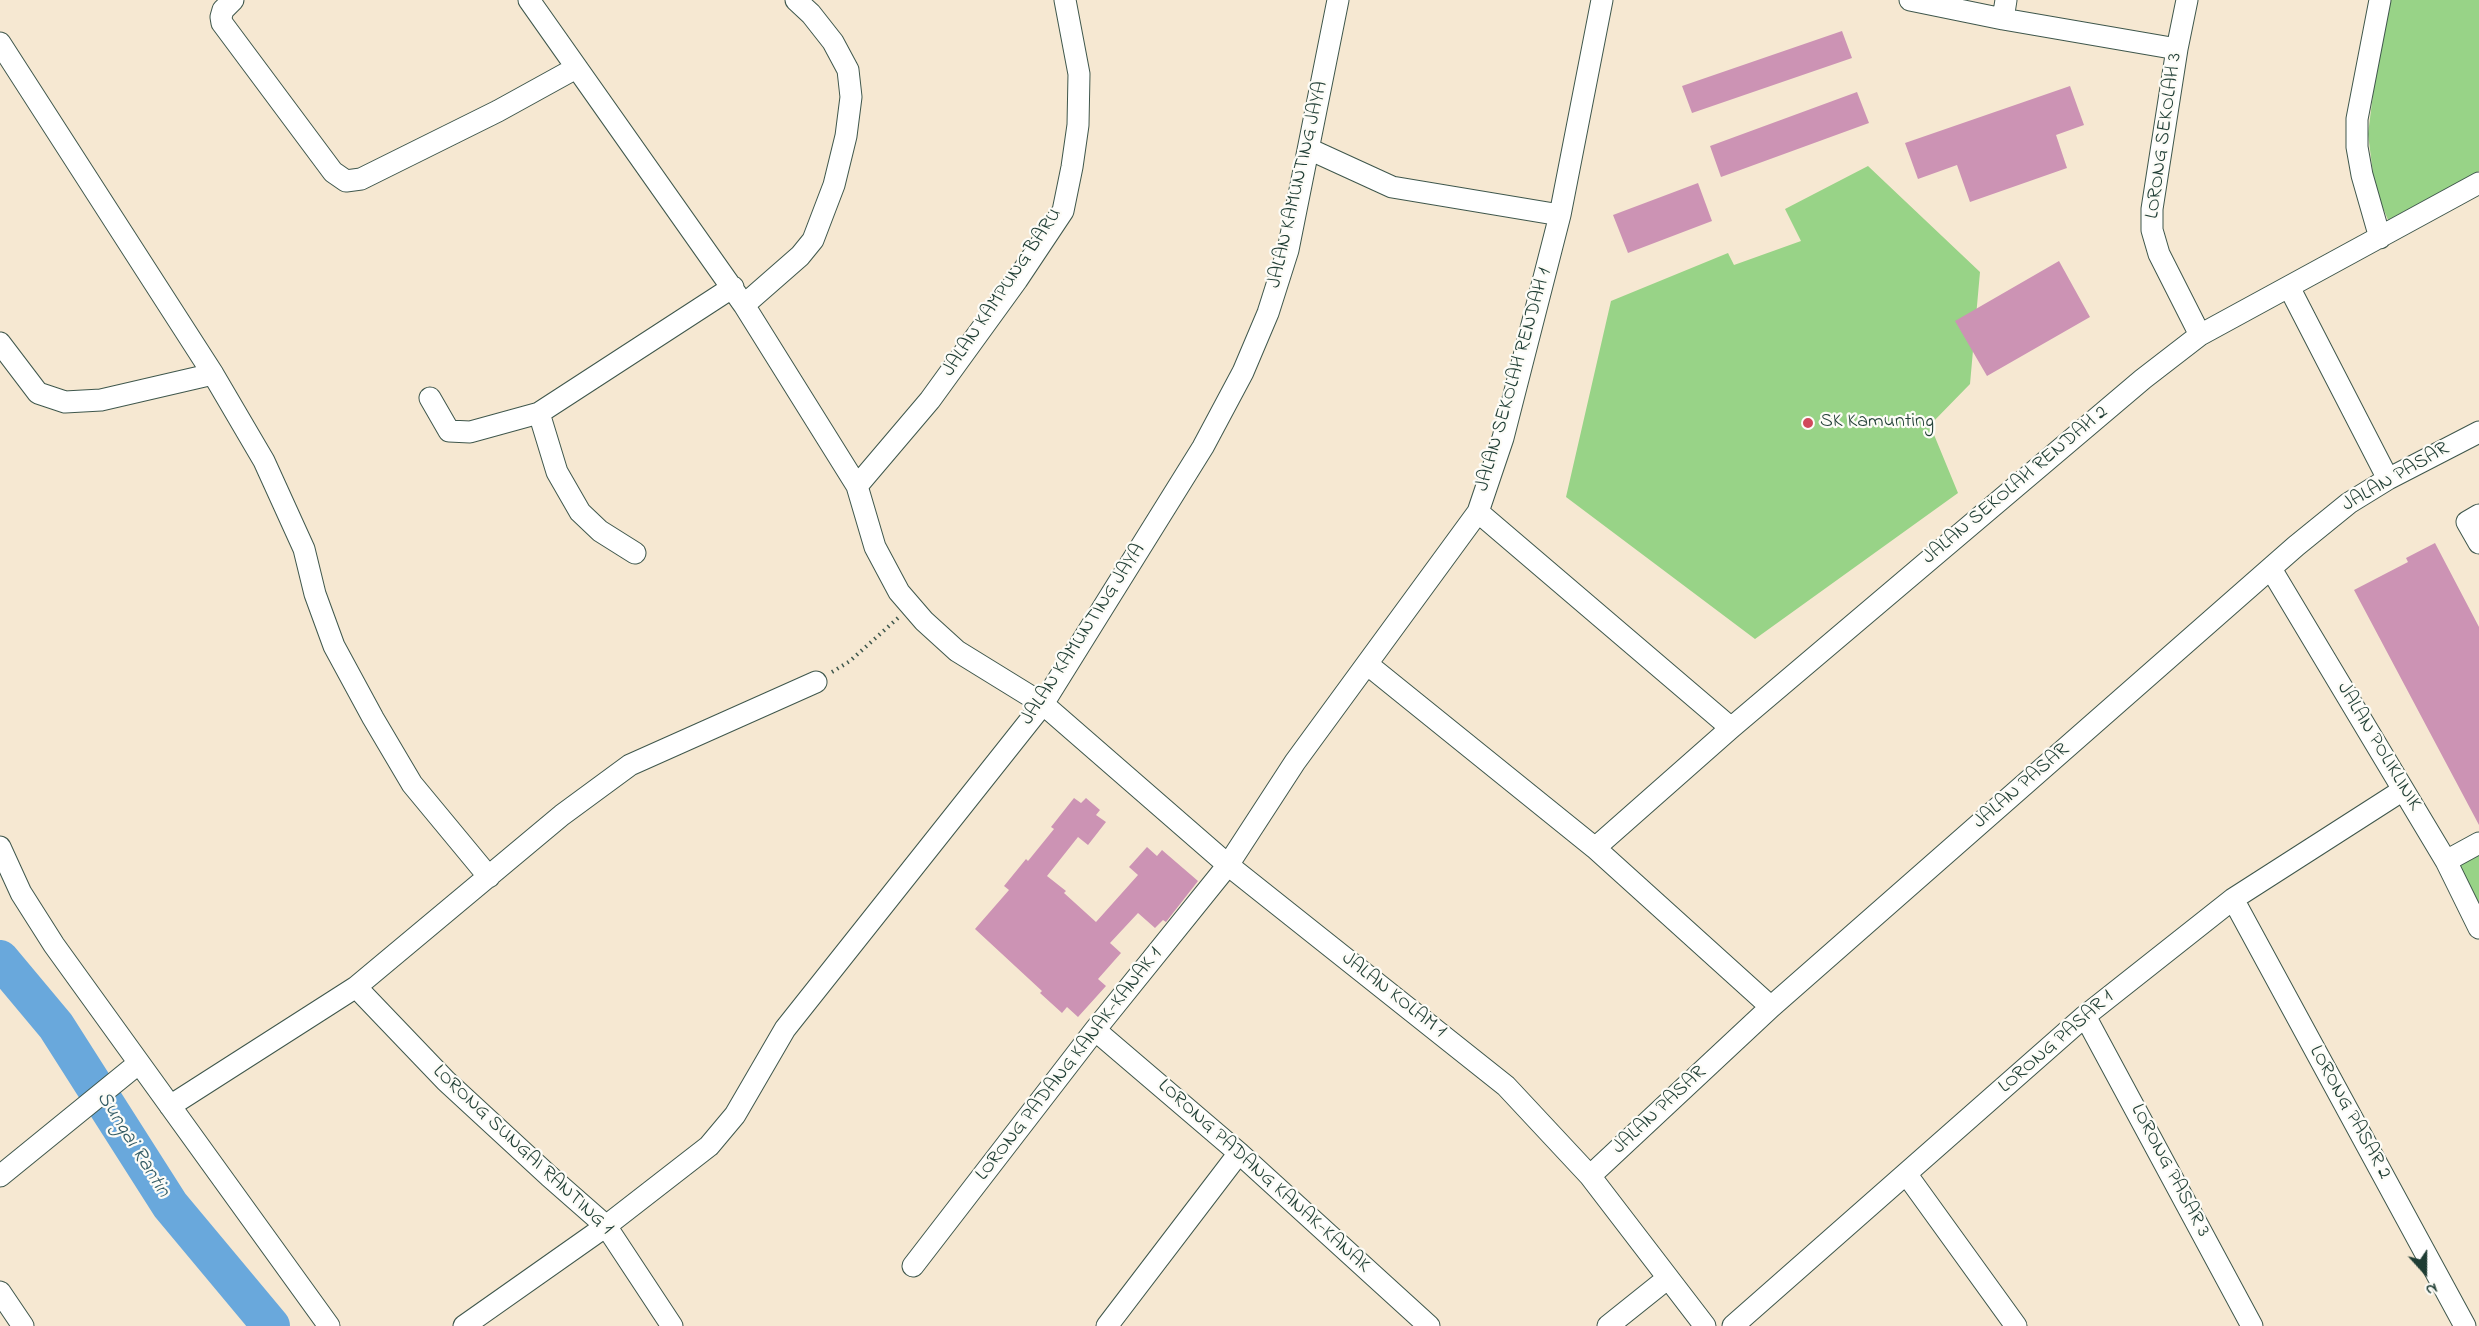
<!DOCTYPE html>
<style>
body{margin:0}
#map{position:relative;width:2479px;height:1326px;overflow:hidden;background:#f6e8d2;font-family:"Indie Flower",sans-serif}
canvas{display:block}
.north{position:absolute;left:2395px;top:1242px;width:60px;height:60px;-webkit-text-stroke:4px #fdfcf7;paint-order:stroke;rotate:159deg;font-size:16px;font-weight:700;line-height:24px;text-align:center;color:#1f3d34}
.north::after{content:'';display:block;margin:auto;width:21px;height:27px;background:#1f3d34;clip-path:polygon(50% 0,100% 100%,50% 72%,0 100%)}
</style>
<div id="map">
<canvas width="2479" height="1326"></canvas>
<div class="north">N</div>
</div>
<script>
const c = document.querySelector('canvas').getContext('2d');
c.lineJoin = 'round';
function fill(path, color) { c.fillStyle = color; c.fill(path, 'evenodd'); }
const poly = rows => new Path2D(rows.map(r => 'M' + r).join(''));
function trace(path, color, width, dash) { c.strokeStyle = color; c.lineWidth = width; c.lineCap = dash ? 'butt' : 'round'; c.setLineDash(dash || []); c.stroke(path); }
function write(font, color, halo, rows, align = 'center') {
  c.font = font + ' "Indie Flower",sans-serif'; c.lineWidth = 4.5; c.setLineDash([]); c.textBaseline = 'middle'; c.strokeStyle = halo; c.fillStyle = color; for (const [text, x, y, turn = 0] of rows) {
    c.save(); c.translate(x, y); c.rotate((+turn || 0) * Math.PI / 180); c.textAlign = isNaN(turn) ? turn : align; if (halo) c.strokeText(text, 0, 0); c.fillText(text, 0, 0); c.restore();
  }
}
const green = poly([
 [2385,0,2479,0,2479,171,2388,220,2375,189,2368,134],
 [1868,166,1980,272,1970,384,1930,425,1958,493,1755,639,1566,497,1611,301,1728,253,1734,265,1801,241,1785,209],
 [2479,854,2479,903,2459,865]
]);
const river = poly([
 [0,959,56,1026,170,1205,271,1326]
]);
const building = poly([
 [1842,31,1852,58,1692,113,1682,86],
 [2070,86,2084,125,2056,135,2067,168,1970,202,1957,165,1918,179,1905,143],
 [1857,92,1869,123,1721,177,1710,146],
 [1698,183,1712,221,1628,253,1613,215],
 [2059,261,2090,317,1987,376,1955,321],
 [2435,543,2479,627,2479,825,2354,590,2408,562,2406,558],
 [1074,798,1081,803,1086,798,1100,810,1096,815,1106,822,1088,845,1078,837,1047,876,1066,891,1064,893,1096,922,1138,875,1129,867,1147,847,1157,856,1162,850,1198,881,1166,922,1163,920,1155,928,1138,913,1110,943,1121,953,1098,979,1106,986,1078,1017,1067,1007,1062,1013,1040,993,1042,991,975,929,1009,890,1004,886,1026,859,1028,861,1054,829,1051,827]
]);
const path = poly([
 [832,672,850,661,898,618]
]);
const street = poly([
 [233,0,223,10,221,17,222,23,333,172,346,181,361,179,498,111,576,68],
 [529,0,744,305,857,486,875,547,899,592,924,621,957,651,1043,704,1228,865,1506,1086,1590,1176,1705,1326],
 [1910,0,2003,19,2177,49],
 [2187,0,2177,49,2152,209,2152,230,2159,254,2200,335],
 [2003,19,2006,0],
 [0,43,213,374,264,461,304,549,315,594,334,646,373,718,412,784,489,877],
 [1309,149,1392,187,1560,215],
 [2380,238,2362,175,2357,147,2357,119,2380,0],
 [2289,287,2388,479],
 [744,305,800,256,813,240,834,185,846,136,851,97,848,70,833,42,811,14,796,0],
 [0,343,38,393,65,402,101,400,213,374],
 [430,398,449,431,470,432,539,413,733,287],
 [539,413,557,472,580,512,600,531,635,553],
 [857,486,930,400,1017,280,1063,211,1072,167,1078,125,1079,74,1065,0],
 [1478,512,1731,728],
 [2479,515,2467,522,2479,543],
 [2271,569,2446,861,2479,928],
 [1367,664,1595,848,1771,1007],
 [0,847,21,893,54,945,329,1326],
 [1595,848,1731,728,2143,379,2200,335,2479,183],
 [2446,861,2479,843],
 [2233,899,2465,1326],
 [356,987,446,1081,549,1176,606,1226,672,1326],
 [2085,1016,2252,1326],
 [1095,1030,1239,1153,1429,1326],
 [170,1106,356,987,562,815,630,765,816,682],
 [1907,1175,2016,1326],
 [0,1176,139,1063],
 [1590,1176,1771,1007,2296,546,2349,503,2388,479,2479,432],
 [913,1266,1095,1030,1228,865,1295,762,1478,512,1503,438,1560,215,1602,0],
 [0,1292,23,1326],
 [464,1326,606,1226,709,1146,735,1115,785,1029,1043,704,1203,447,1243,372,1268,313,1288,250,1338,0],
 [1107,1326,1239,1153],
 [1608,1326,1668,1278],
 [1733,1326,2085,1016,2233,899,2403,790]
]);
const markers = [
 [1808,423,6,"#d1495b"]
];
const streetNames = [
 ["LORONG SEKOLAH 3",2165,136,-82],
 ["JALAN KAMUNTING JAYA",1299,185,-77],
 ["JALAN KAMPUNG BARU",1003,293,-56],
 ["JALAN SEKOLAH RENDAH 1",1515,380,-74],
 ["JALAN PASAR",2396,478,-30],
 ["JALAN SEKOLAH RENDAH 2",2016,486,-40],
 ["JALAN KAMUNTING JAYA",1084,635,-57],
 ["JALAN POLIKLINIK",2378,747,59],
 ["JALAN PASAR",2022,787,-41],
 ["JALAN KOLAM 1",1393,996,38],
 ["LORONG PASAR 1",2057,1043,-41],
 ["LORONG PADANG KANAK-KANAK 1",1070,1065,-52],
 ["JALAN PASAR",1660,1111,-43],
 ["LORONG PASAR 2",2349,1113,61],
 ["LORONG SUNGAI RANTING 1",522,1151,43],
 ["LORONG PASAR 3",2169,1171,62],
 ["LORONG PADANG KANAK-KANAK",1263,1177,42]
];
const poiNames = [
 ["SK Kamunting",1820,423]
];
const waterNames = [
 ["Sungai Rantin",132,1145,58]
];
fill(green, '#98d387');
trace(river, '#69a8dc', 38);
fill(building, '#cc93b4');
trace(street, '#3f574c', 23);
trace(path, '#3f574c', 4, [1.5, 4.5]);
trace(street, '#fff', 21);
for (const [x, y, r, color] of markers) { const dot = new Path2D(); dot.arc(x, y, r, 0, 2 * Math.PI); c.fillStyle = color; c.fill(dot); trace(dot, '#fdfcf7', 2); }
write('20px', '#1f3d34', '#fdfcf7', streetNames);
write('20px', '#1f3d34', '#fdfcf7', poiNames, 'left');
write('italic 21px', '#355d66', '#fdfcf7', waterNames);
</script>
